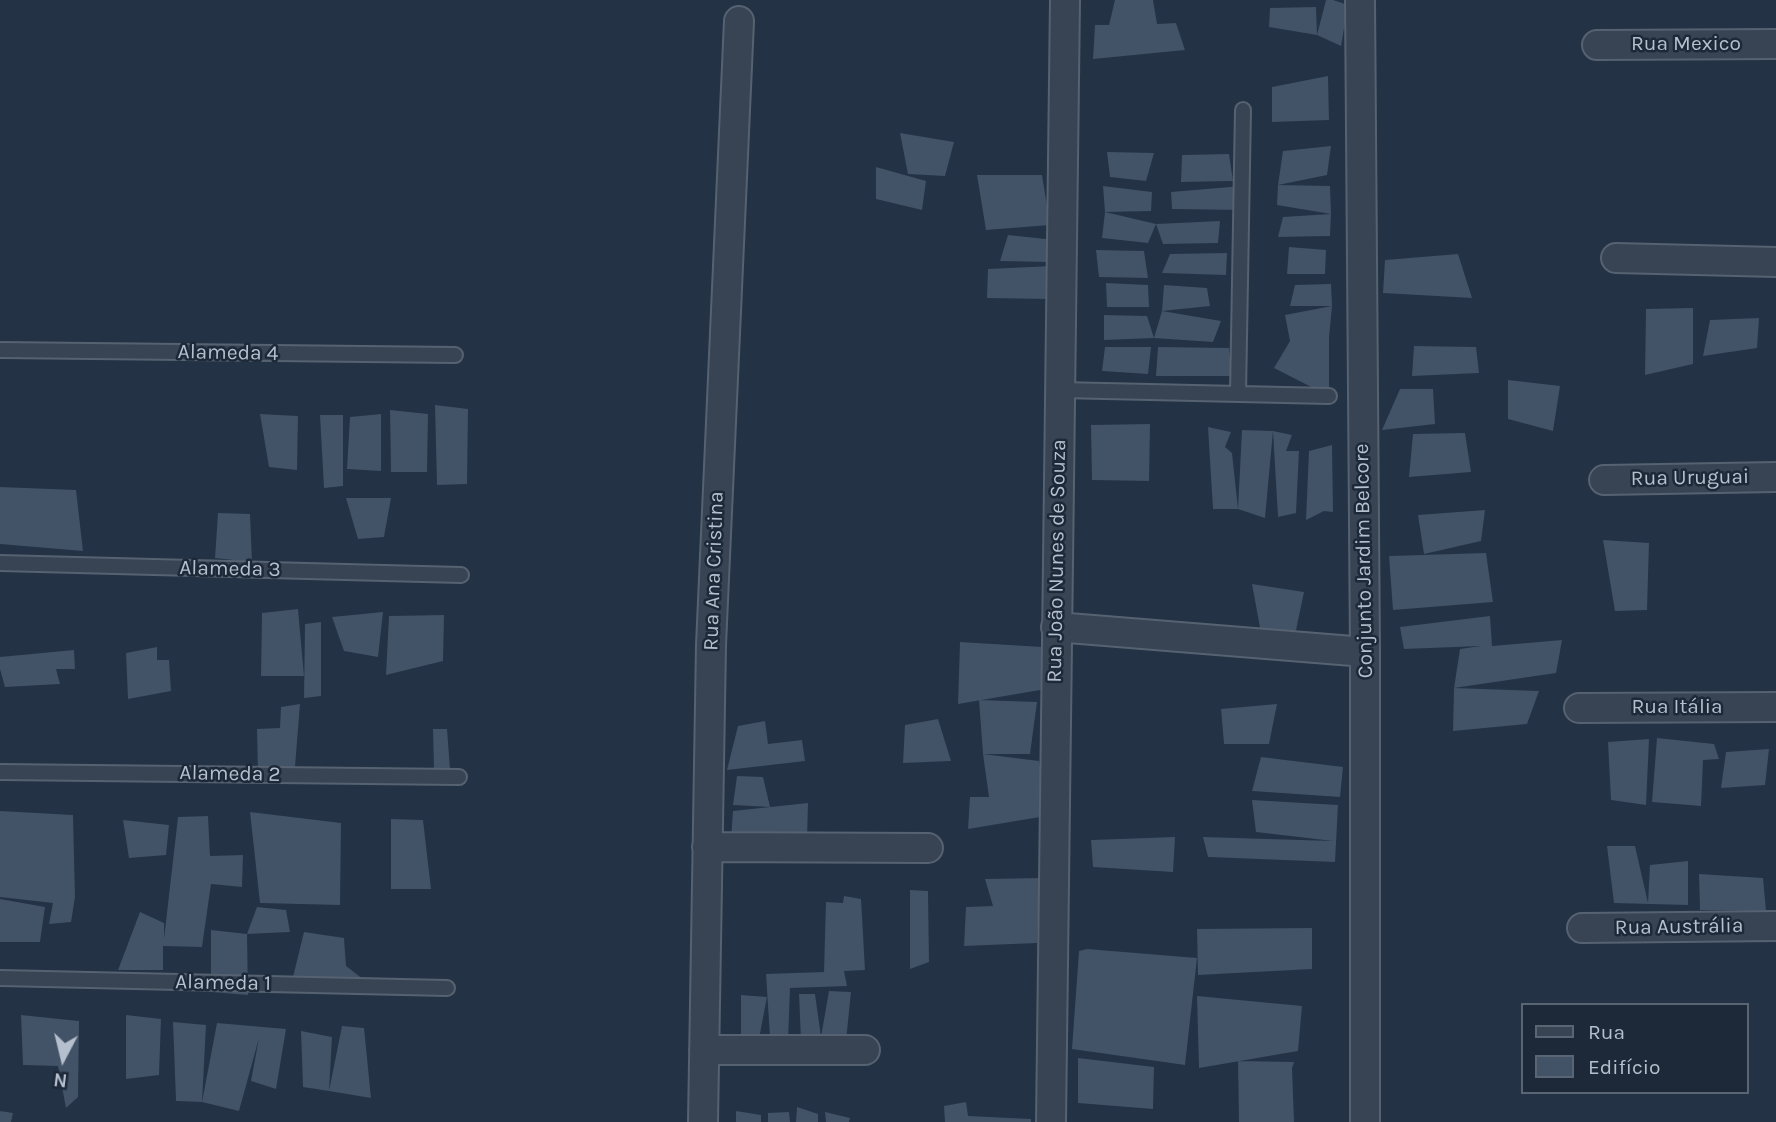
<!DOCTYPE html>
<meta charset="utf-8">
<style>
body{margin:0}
#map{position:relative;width:1776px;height:1122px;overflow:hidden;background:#233244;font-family:Karla,sans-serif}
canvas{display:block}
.legend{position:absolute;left:1521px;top:1003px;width:228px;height:91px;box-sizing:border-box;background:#1d2939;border:2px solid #5a6574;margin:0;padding:9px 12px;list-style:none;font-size:21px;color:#b5bfcd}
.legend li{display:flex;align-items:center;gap:14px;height:35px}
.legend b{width:35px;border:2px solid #5a6574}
.north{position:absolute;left:28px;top:1024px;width:70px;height:70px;-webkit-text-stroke:5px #1d2939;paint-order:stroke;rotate:187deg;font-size:19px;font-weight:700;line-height:28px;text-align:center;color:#b5bfcd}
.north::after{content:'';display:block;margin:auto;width:24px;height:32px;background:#b5bfcd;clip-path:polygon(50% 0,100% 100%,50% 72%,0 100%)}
</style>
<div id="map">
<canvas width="1776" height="1122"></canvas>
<ul class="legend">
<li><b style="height:9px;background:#384453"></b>Rua</li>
<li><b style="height:19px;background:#425267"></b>Edifício</li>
</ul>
<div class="north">N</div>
</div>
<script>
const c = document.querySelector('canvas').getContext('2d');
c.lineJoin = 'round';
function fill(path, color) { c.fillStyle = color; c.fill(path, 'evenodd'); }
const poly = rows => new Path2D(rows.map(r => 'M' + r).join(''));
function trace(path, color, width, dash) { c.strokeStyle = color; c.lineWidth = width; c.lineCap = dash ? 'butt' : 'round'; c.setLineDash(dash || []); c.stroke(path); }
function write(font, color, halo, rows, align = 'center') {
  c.font = font + ' Karla,sans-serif'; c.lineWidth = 5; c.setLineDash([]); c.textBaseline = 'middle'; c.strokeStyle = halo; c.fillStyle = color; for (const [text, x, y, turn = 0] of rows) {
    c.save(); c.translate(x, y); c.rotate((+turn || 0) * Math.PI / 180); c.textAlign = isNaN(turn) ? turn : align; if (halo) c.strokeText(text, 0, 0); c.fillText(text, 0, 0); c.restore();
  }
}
const building = poly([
 [1115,0,1153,0,1157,24,1176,23,1185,50,1093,59,1095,25,1109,25],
 [1326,0,1333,0,1348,5,1341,46,1317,35],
 [1316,7,1317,35,1269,27,1270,8],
 [1328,76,1329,120,1272,122,1272,87],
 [900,133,954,142,945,176,908,174],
 [1331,146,1327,175,1278,185,1283,151],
 [1107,152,1154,153,1146,181,1110,177],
 [1229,154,1233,181,1181,182,1182,155],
 [876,167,926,181,922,210,876,199],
 [977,175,1042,175,1050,225,986,230],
 [1278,185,1330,186,1331,214,1277,205],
 [1103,186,1152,192,1151,211,1105,212,1156,224,1220,221,1218,243,1163,244,1156,224,1148,243,1102,238,1105,212],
 [1242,186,1241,210,1172,209,1171,192],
 [1331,214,1330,236,1278,237,1283,217],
 [1008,235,1055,240,1047,262,1000,261],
 [1289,247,1326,250,1325,274,1287,274],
 [1096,250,1144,251,1148,278,1099,277],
 [1227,253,1226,275,1162,273,1170,254],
 [1458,254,1472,298,1383,293,1385,260],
 [1052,266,1050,299,987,298,988,269],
 [1106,283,1148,285,1149,307,1107,307],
 [1331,284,1332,306,1329,338,1329,396,1274,368,1290,341,1285,315,1332,306,1290,306,1295,285],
 [1164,285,1207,288,1210,306,1162,311,1221,321,1213,342,1154,338,1162,311],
 [1693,308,1693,364,1645,375,1646,309],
 [1104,315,1147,316,1154,338,1104,340],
 [1759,318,1757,348,1703,356,1710,320],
 [1414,346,1476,347,1479,373,1412,376],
 [1105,347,1151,347,1148,374,1102,371],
 [1158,347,1229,348,1232,376,1156,376],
 [1508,380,1560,386,1553,431,1508,419],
 [1400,389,1433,389,1435,424,1382,430],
 [435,405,468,409,467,484,437,485],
 [390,410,428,414,427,472,391,472],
 [260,414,298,416,297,470,269,467],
 [381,414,381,471,347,469,350,417],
 [320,415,343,415,343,486,324,488],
 [1150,424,1149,481,1092,480,1091,425],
 [1208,427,1231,432,1225,447,1232,453,1238,509,1213,509],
 [1242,430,1273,431,1292,435,1286,451,1299,451,1296,513,1278,517,1273,431,1265,518,1238,509],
 [1465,433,1471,472,1409,477,1413,434],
 [1332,445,1333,512,1324,511,1306,520,1309,451],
 [0,487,76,490,83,551,0,544],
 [346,498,391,498,384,537,358,539],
 [1485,510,1481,541,1424,554,1418,515],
 [218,513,250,514,252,562,215,558],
 [1603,540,1649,543,1647,610,1615,611],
 [1486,553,1493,602,1393,610,1389,556],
 [1252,584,1304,592,1295,635,1261,633],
 [298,609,304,676,261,676,262,613],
 [383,612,378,657,344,651,332,617],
 [444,615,443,661,386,675,389,616],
 [1490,616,1492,646,1562,640,1556,673,1454,688,1460,649,1481,646,1404,649,1400,627],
 [321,622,321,696,304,698,305,624],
 [960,642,1042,647,1046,689,958,704],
 [157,647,157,660,169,660,171,691,128,699,126,653],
 [74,650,75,669,56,669,60,684,5,687,0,669,0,657],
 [1454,688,1539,691,1527,724,1453,731],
 [979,700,1037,702,1030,754,983,754],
 [300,704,295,767,258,775,257,729,280,728,281,707],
 [1277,704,1269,744,1224,744,1221,709],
 [938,719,951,761,903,763,905,725],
 [765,721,768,744,802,740,805,761,727,770,738,726],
 [433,729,447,729,450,769,434,769],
 [1657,738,1714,744,1719,759,1703,760,1701,806,1652,802],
 [1649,739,1646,805,1611,800,1608,742],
 [1769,749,1765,785,1721,788,1726,752],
 [983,754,1039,761,1045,797,1040,817,968,829,970,797,989,797],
 [1261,757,1343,767,1340,797,1252,791],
 [737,776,763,777,770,807,733,805],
 [1252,800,1338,805,1335,862,1208,857,1203,837,1333,841,1256,832],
 [808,803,807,840,731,839,733,811],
 [0,811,73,815,75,897,71,922,49,924,53,903,0,897],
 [250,812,341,823,340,905,260,903],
 [208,816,210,856,243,855,242,887,211,884,202,947,163,946,163,970,118,970,140,912,164,923,164,939,178,817],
 [391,819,423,820,431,889,391,889],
 [123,820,169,825,166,855,129,858],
 [1175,837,1173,872,1093,867,1091,840],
 [1607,846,1635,846,1648,903,1650,865,1688,861,1688,905,1614,903],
 [1699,874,1763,878,1766,911,1700,910],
 [1040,878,1037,943,964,946,966,907,993,906,985,879],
 [910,890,928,891,929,962,910,969],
 [844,896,861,899,865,970,844,971,847,986,790,988,788,1041,770,1037,766,974,824,972,826,902,843,903],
 [0,899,45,907,40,942,0,942],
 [257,907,286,910,290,932,247,934],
 [1312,928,1312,969,1198,975,1197,929],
 [211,930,247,934,248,995,211,992],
 [304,932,344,938,346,966,372,986,291,985],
 [1087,949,1197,958,1185,1065,1072,1049,1079,951],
 [829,991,851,992,846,1041,801,1040,799,994,815,994,821,1037],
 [741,995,767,997,758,1044,741,1043],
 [1197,996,1302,1006,1298,1051,1199,1068],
 [21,1015,79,1021,78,1097,66,1108,58,1066,23,1065],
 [126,1015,161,1019,159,1075,126,1079],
 [173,1022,206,1025,202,1102,217,1023,286,1029,276,1089,251,1081,259,1038,239,1111,202,1102,176,1101],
 [342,1026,364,1028,371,1098,329,1091],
 [301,1031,332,1037,329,1091,303,1087],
 [1078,1058,1154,1067,1153,1109,1078,1103],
 [1238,1061,1294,1062,1292,1068,1294,1122,1239,1122],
 [966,1102,968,1116,1031,1119,1031,1122,945,1122,944,1106],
 [797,1107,818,1114,818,1122,796,1122],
 [0,1111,13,1113,11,1122,0,1122],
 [736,1111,761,1115,761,1122,736,1122],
 [789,1112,790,1122,768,1122,768,1113],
 [825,1112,850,1118,849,1122,826,1122]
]);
const service = poly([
 [0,350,455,355],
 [1060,390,1329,396],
 [1238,394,1243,110],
 [0,563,461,575],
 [0,772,459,777],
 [0,978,447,988]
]);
const minor = poly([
 [1360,0,1365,652,1365,1122],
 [1597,45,1776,44],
 [1616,258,1776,262],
 [1604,480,1776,477],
 [1056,627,1365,652],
 [1579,708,1776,707],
 [707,847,928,848],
 [1582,928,1776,926],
 [704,1050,865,1050],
 [703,1122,711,645,739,21],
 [1051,1122,1065,0]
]);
const streetNames = [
 ["Rua Mexico",1686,44],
 ["Alameda 4",228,353,1],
 ["Rua Uruguai",1690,478,-1],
 ["Rua João Nunes de Souza",1057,561,-89],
 ["Conjunto Jardim Belcore",1364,561,-91],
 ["Alameda 3",230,569,1],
 ["Rua Ana Cristina",714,571,-88],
 ["Rua Itália",1677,707],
 ["Alameda 2",230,774,1],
 ["Rua Austrália",1679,927,-1],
 ["Alameda 1",223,983,1]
];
fill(building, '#425267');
trace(service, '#566271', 18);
trace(minor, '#566271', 32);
trace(service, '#384453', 14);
trace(minor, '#384453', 28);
write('21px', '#b5bfcd', '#1d2939', streetNames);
</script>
